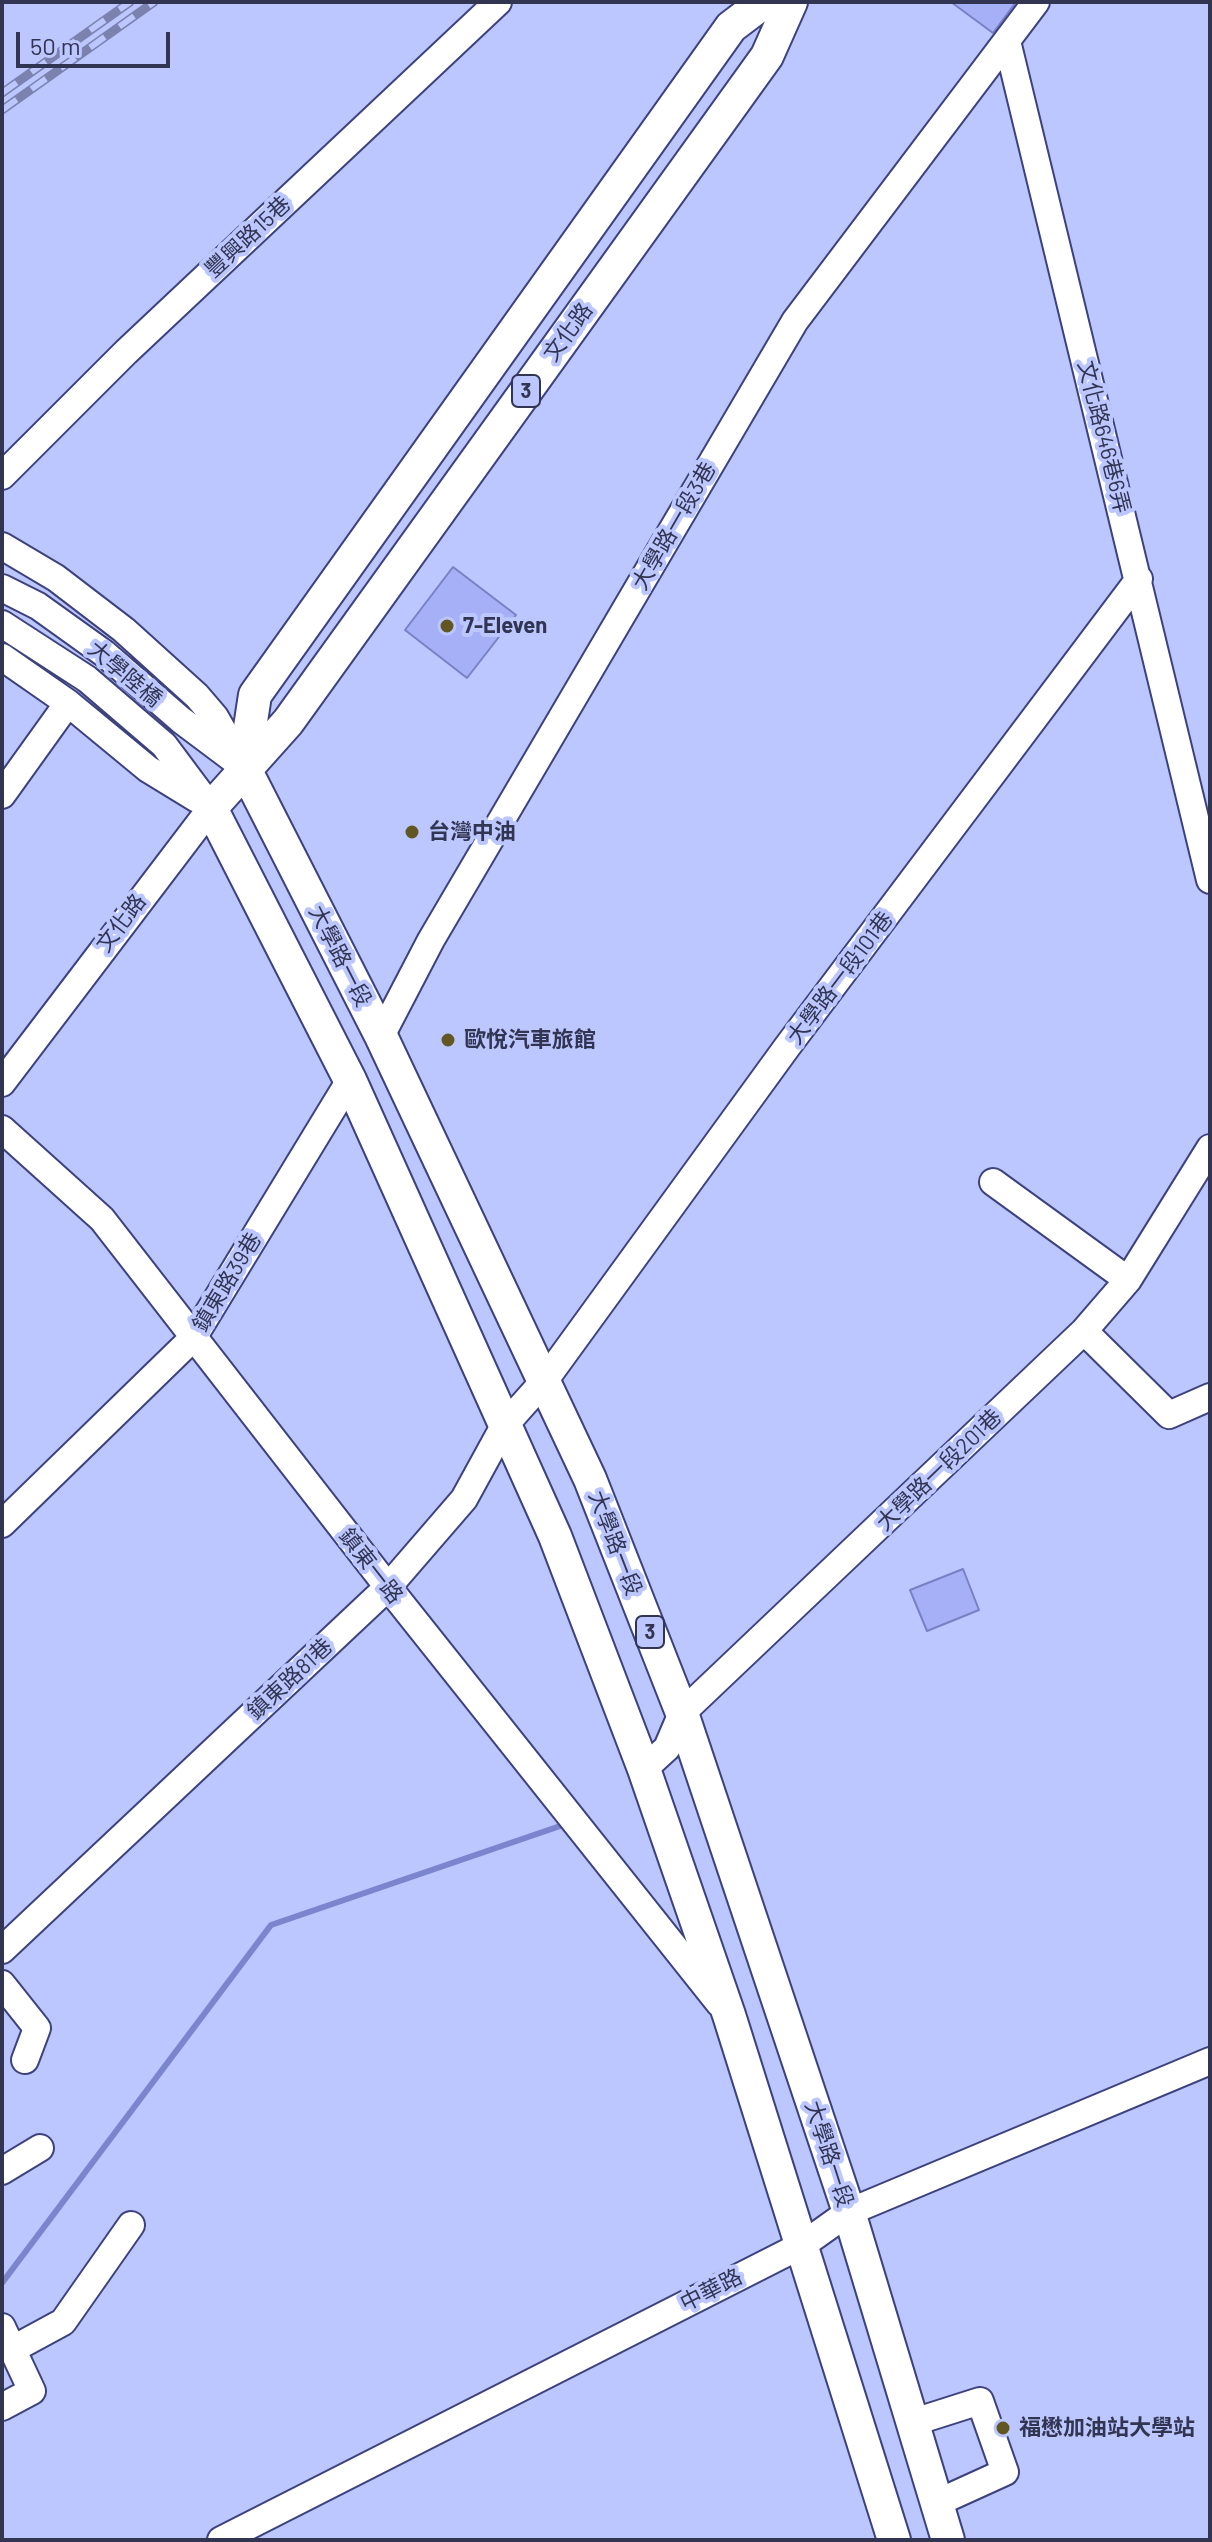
<!DOCTYPE html>
<meta charset="utf-8">
<style>
body{margin:0}
#map{position:relative;width:1212px;height:2542px;overflow:hidden;background:#bcc6ff;font-family:Barlow,sans-serif}
canvas{display:block}
.frame{position:absolute;inset:0;border:4px solid #313551;pointer-events:none}
.scale{position:absolute;left:16px;top:32px;width:154px;height:36px;box-sizing:border-box;border:4px solid #313551;border-top:0;padding-left:10px;font-size:24px;line-height:28px;white-space:nowrap;color:#313551;-webkit-text-stroke:6px #bcc6ff;paint-order:stroke}
</style>
<div id="map">
<canvas width="1212" height="2542"></canvas>
<div class="frame"></div>
<div class="scale">50 m</div>
</div>
<script>
const c = document.querySelector('canvas').getContext('2d');
c.lineJoin = 'round';
const poly = rows => new Path2D(rows.map(r => 'M' + r).join(''));
function trace(path, color, width, dash) { c.strokeStyle = color; c.lineWidth = width; c.lineCap = dash ? 'butt' : 'round'; c.setLineDash(dash || []); c.stroke(path); }
function fill(path, color) { c.fillStyle = color; c.fill(path, 'evenodd'); }
function write(font, color, halo, rows, align = 'center') {
  c.font = font + ' Barlow,"Noto Sans TC",sans-serif'; c.lineWidth = 8; c.setLineDash([]); c.textBaseline = 'middle'; c.strokeStyle = halo; c.fillStyle = color; for (const [text, x, y, turn = 0] of rows) {
    c.save(); c.translate(x, y); c.rotate((+turn || 0) * Math.PI / 180); c.textAlign = isNaN(turn) ? turn : align; if (halo) c.strokeText(text, 0, 0); c.fillText(text, 0, 0); c.restore();
  }
}
const stream = poly([
 [2,2283,271,1925,566,1824]
]);
const building = poly([
 [951,2,1016,2,993,33,951,2],
 [453,567,516,615,467,678,405,630,453,567],
 [963,1569,979,1610,927,1631,910,1590,963,1569]
]);
const minor = poly([
 [1007,41,1210,880],
 [2,476,126,352,498,2],
 [2,546,56,578,124,630,197,696,215,717,244,767],
 [2,588,38,606,105,654,181,720,233,759],
 [2,624,87,679,164,745,211,808],
 [2,657,68,703,148,769,197,799],
 [2,795,68,703],
 [381,1036,431,940,795,321,1036,2],
 [2,1083,211,808],
 [2,1129,102,1219,388,1587,719,2003],
 [993,1182,1128,1280],
 [1084,1331,1169,1415,1210,1397],
 [2,1524,193,1338,350,1080],
 [644,1769,667,1748,682,1713,1084,1331,1128,1280,1210,1148],
 [2,1950,388,1587,464,1499,504,1426,545,1380,787,1047,1139,579],
 [2,1984,37,2028,25,2060],
 [2,2171,40,2148],
 [2,2327,32,2391,2,2407],
 [15,2348,63,2322,131,2225],
 [914,2422,980,2401,1005,2472,939,2502],
 [221,2540,804,2244,849,2212,1210,2061]
]);
const major = poly([
 [791,2,767,56,288,722,211,808,350,1080,555,1536,644,1769,729,2015,894,2540],
 [244,767,381,1036,590,1479,682,1713,849,2212,948,2540],
 [244,767,255,695,731,27,764,2]
]);
const rail = poly([
 [2,93,130,2],
 [2,110,154,2]
]);
const markers = [
 [447,626,8,"#625623"],
 [412,832,8,"#625623"],
 [448,1040,8,"#625623"],
 [1003,2428,8,"#625623"]
];
const shields = [
 [526,391,28],
 [650,1632,28]
];
const shieldNames = [
 ["3",526,391],
 ["3",650,1632]
];
const streetNames = [
 ["豐興路15巷",248,237,-43],
 ["文化路",568,332,-54],
 ["文化路646巷6弄",1104,437,76],
 ["大學路一段3巷",674,526,-60],
 ["大學陸橋",125,674,40],
 ["文化路",121,923,-53],
 ["大學路一段",340,956,63],
 ["大學路一段101巷",840,978,-53],
 ["鎮東路39巷",227,1282,-59],
 ["大學路一段201巷",939,1470,-44],
 ["大學路一段",615,1543,69],
 ["鎮東一路",371,1566,52],
 ["鎮東路81巷",290,1679,-43],
 ["大學路一段",829,2154,72],
 ["中華路",711,2290,-27]
];
const poiNames = [
 ["7-Eleven",463,626],
 ["台灣中油",428,832],
 ["歐悅汽車旅館",464,1040],
 ["福懋加油站大學站",1019,2428]
];
trace(stream, '#7b85ce', 6);
fill(building, '#a5b0f6');
trace(building, '#7881c4', 2);
trace(minor, '#3c427e', 30);
trace(major, '#3c427e', 36);
trace(minor, '#fff', 26);
trace(major, '#fff', 32);
trace(rail, '#7a82ad', 9);
trace(rail, '#bcc6ff', 6, [18]);
for (const [x, y, r, color] of markers) { const dot = new Path2D(); dot.arc(x, y, r, 0, 2 * Math.PI); c.fillStyle = color; c.fill(dot); trace(dot, '#bcc6ff', 3); }
for (const [x, y, w] of shields) { const box = new Path2D(); box.roundRect(x - w / 2, y - 16, w, 32, 6); c.fillStyle = '#bcc6ff'; c.fill(box); trace(box, '#313551', 2); }
write('bold 20px', '#313551', null, shieldNames);
write('22px', '#313551', '#bcc6ff', streetNames);
write('bold 22px', '#313551', '#bcc6ff', poiNames, 'left');
</script>
